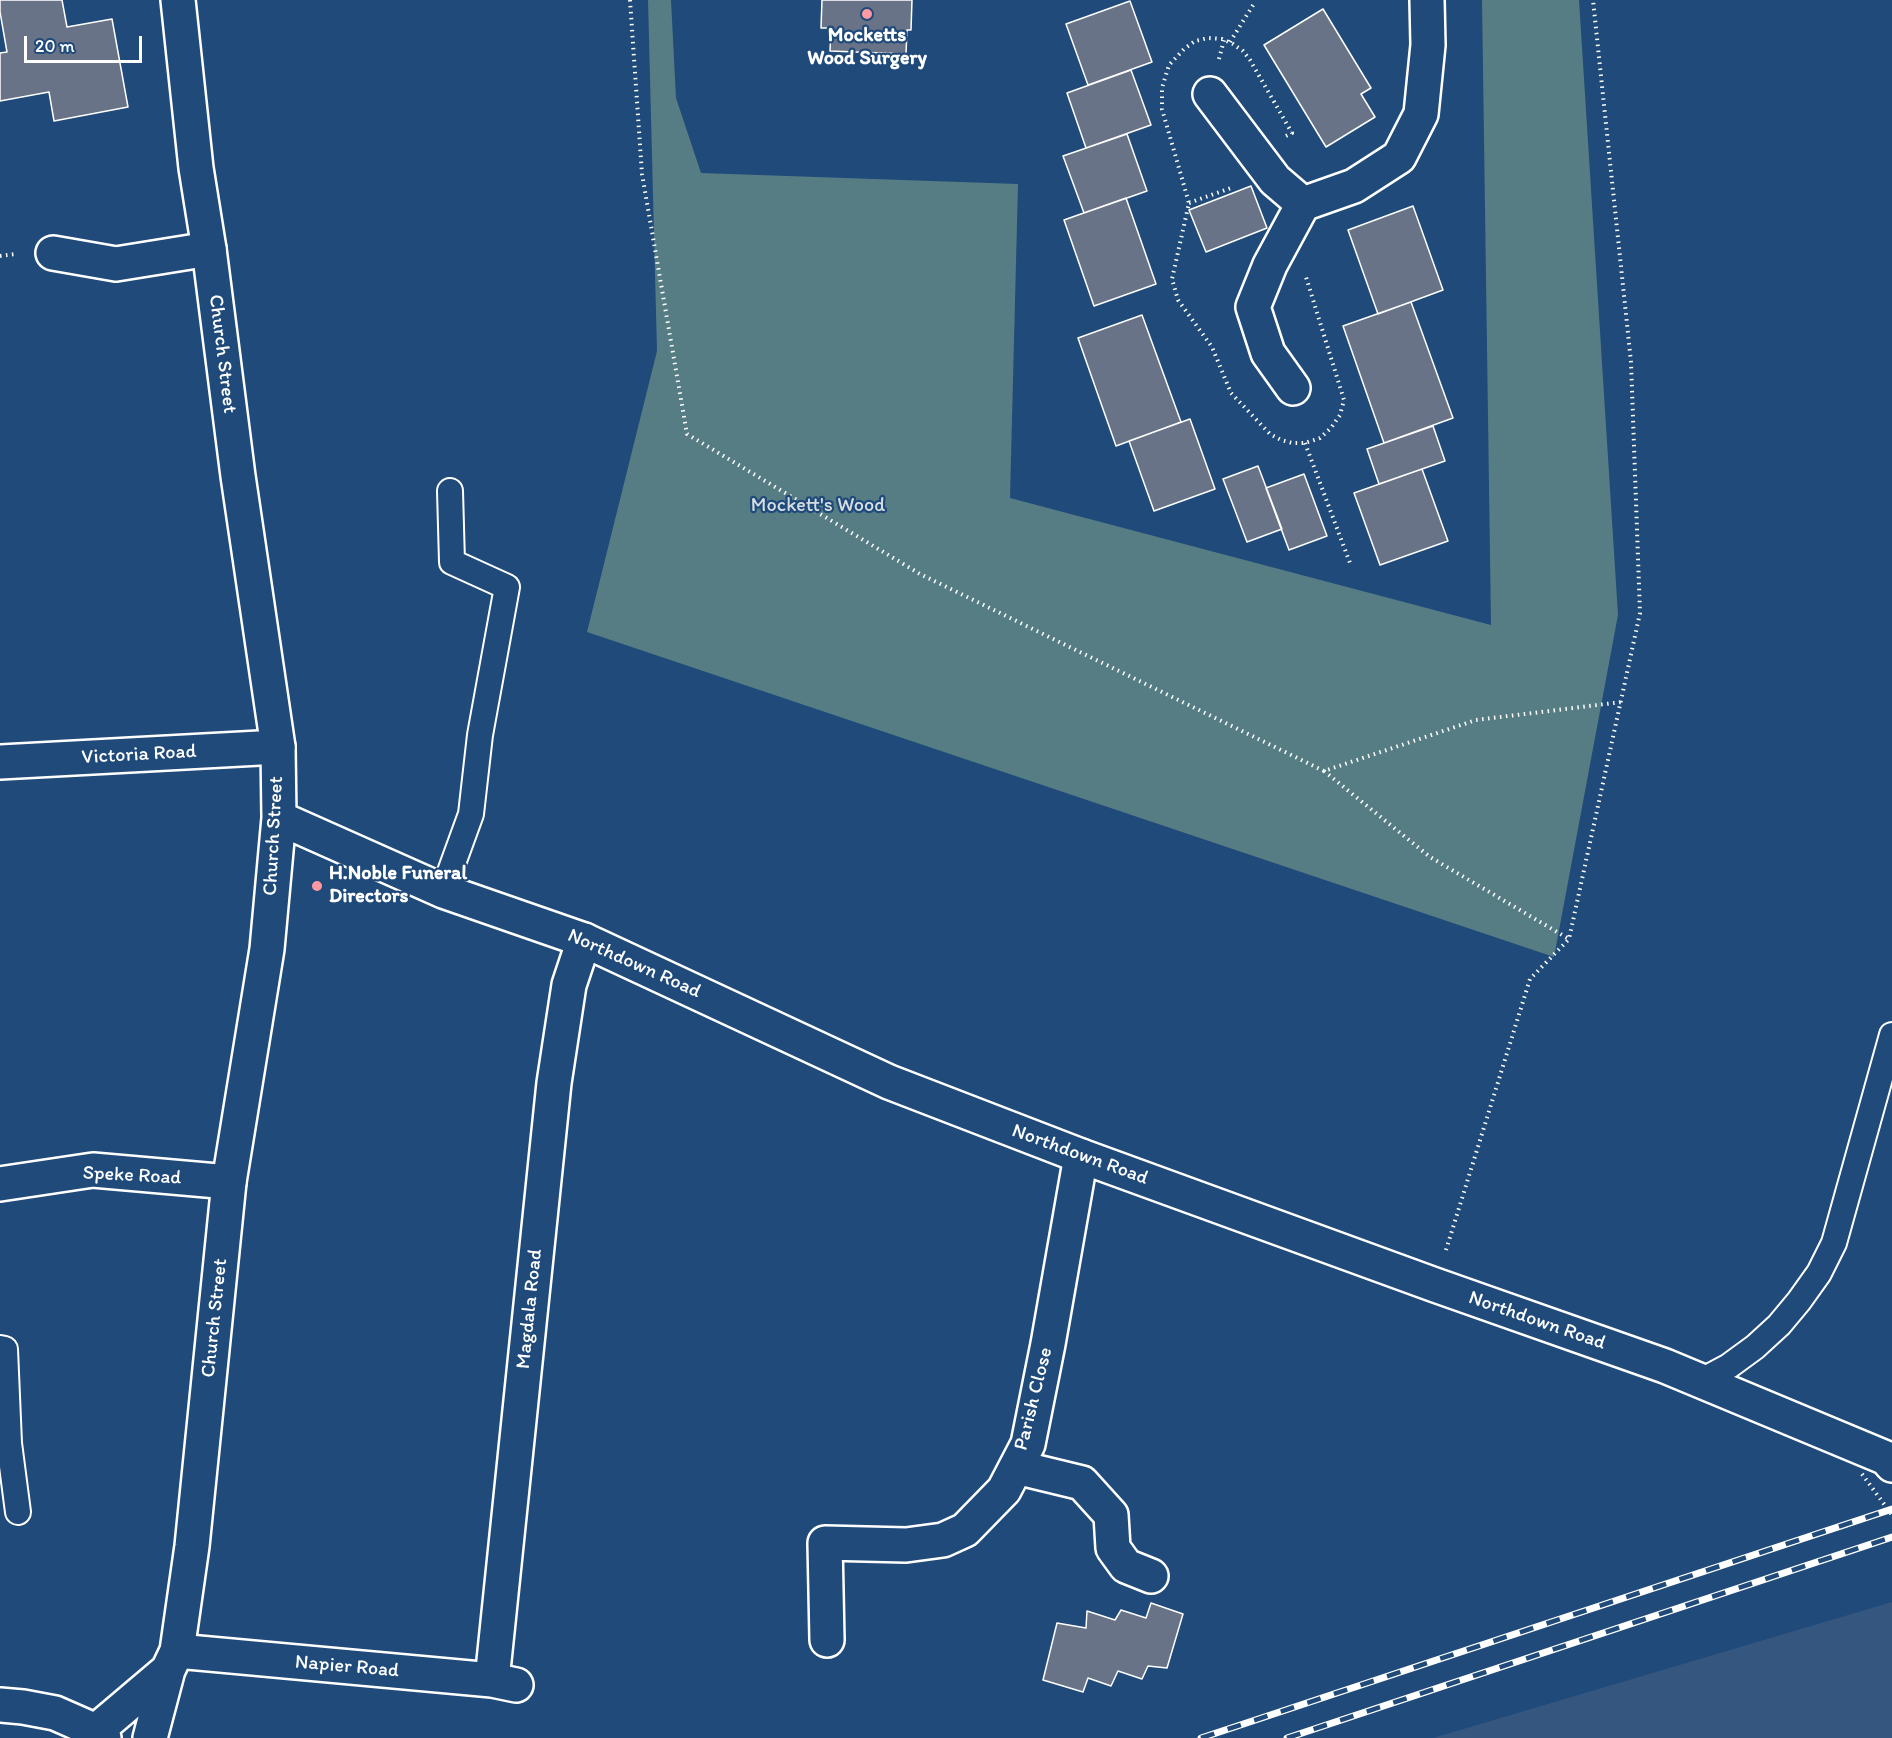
<!DOCTYPE html>
<style>
body{margin:0}
#map{position:relative;width:1892px;height:1738px;overflow:hidden;background:#1f4a7a;font-family:Itim,sans-serif}
canvas{display:block}
.scale{position:absolute;left:24px;top:36px;width:118px;height:27px;box-sizing:border-box;border:3px solid #fff;border-top:0;padding-left:8px;font-size:18px;line-height:21px;white-space:nowrap;color:#fff;-webkit-text-stroke:4px #1f4a7a;paint-order:stroke}
</style>
<div id="map">
<canvas width="1892" height="1738"></canvas>
<div class="scale">20 m</div>
</div>
<script>
const c = document.querySelector('canvas').getContext('2d');
c.lineJoin = 'round';
function fill(path, color) { c.fillStyle = color; c.fill(path, 'evenodd'); }
const poly = rows => new Path2D(rows.map(r => 'M' + r).join(''));
function trace(path, color, width, dash) { c.strokeStyle = color; c.lineWidth = width; c.lineCap = dash ? 'butt' : 'round'; c.setLineDash(dash || []); c.stroke(path); }
function write(font, color, halo, rows, align = 'center') {
  c.font = font + ' Itim,sans-serif'; c.lineWidth = 4.5; c.setLineDash([]); c.textBaseline = 'middle'; c.strokeStyle = halo; c.fillStyle = color; for (const [text, x, y, turn = 0] of rows) {
    c.save(); c.translate(x, y); c.rotate((+turn || 0) * Math.PI / 180); c.textAlign = isNaN(turn) ? turn : align; if (halo) c.strokeText(text, 0, 0); c.fillText(text, 0, 0); c.restore();
  }
}
const built = poly([
 [1892,1602,1892,1738,1433,1738]
]);
const green = poly([
 [648,0,671,0,676,98,701,173,1018,184,1010,498,1491,625,1482,0,1579,0,1618,615,1554,957,587,632,657,351]
]);
const building = poly([
 [0,0,62,0,67,27,112,19,128,107,54,121,49,92,0,101,0,53,7,52,0,12,0,0],
 [822,0,912,0,911,30,907,30,906,54,830,51,831,28,821,28,822,0],
 [1130,1,1152,62,1088,85,1066,24,1130,1],
 [1323,9,1371,88,1361,94,1375,117,1326,147,1264,45,1323,9],
 [1131,70,1151,125,1086,148,1067,93,1131,70],
 [1127,134,1147,191,1084,213,1063,156,1127,134],
 [1251,186,1267,228,1206,252,1189,210,1251,186],
 [1126,198,1156,284,1094,306,1064,220,1126,198],
 [1413,206,1443,290,1378,314,1348,230,1413,206],
 [1411,302,1453,418,1384,443,1343,326,1411,302],
 [1142,315,1181,422,1116,446,1078,338,1142,315],
 [1190,419,1215,489,1154,511,1129,441,1190,419],
 [1433,426,1445,461,1379,484,1367,449,1433,426],
 [1258,466,1282,529,1247,542,1223,479,1258,466],
 [1422,469,1448,541,1380,565,1354,493,1422,469],
 [1304,474,1327,536,1289,550,1266,488,1304,474],
 [1151,1603,1183,1614,1167,1668,1148,1666,1142,1679,1118,1671,1111,1686,1088,1678,1083,1692,1043,1680,1057,1623,1086,1628,1087,1611,1115,1620,1121,1610,1146,1618,1151,1603]
]);
const path = poly([
 [630,0,642,174,687,434,920,574,1324,771,1476,720,1622,702],
 [1230,42,1255,2],
 [1219,59,1224,40],
 [1286,136,1292,133,1250,60,1243,51,1233,44,1222,39,1208,38,1195,41,1184,49,1169,65,1162,88,1162,109,1189,203,1172,279,1178,300,1212,347,1231,393,1270,434,1281,440,1292,443,1305,443,1320,438,1331,428,1340,415,1344,400,1306,277],
 [1189,203,1234,187],
 [0,256,16,254],
 [1305,443,1350,563],
 [1324,771,1430,857,1569,939],
 [1446,1250,1530,979,1569,939,1640,613,1631,362,1593,0]
]);
const lane = poly([
 [443,891,471,814,480,735,507,587,452,562,450,491],
 [0,1348,5,1349,9,1443,18,1512],
 [1701,1381,1729,1366,1755,1347,1779,1325,1799,1301,1819,1273,1834,1243,1892,1035]
]);
const street = poly([
 [1210,94,1275,180,1303,204],
 [53,253,116,264,209,249],
 [1293,388,1268,353,1253,307,1270,265,1303,204,1354,186,1399,157,1421,114,1428,45,1427,0],
 [0,762,278,747],
 [0,1184,93,1170,229,1182],
 [1016,1467,1082,1483,1111,1515,1113,1548,1126,1566,1151,1576],
 [827,1640,825,1543,906,1545,943,1540,965,1530,1004,1490,1028,1444,1048,1344,1081,1156],
 [177,1651,492,1680,516,1685],
 [492,1680,554,1083,569,985,584,940]
]);
const secondary = poly([
 [279,818,443,891,584,940,889,1082,1081,1156,1435,1285,1665,1366,1886,1458,1892,1465],
 [0,1705,23,1707,55,1713,96,1731,104,1738],
 [96,1731,168,1670],
 [150,1738,168,1670,177,1651,192,1546,229,1182,267,949,279,818,278,747,238,476,209,249,196,168,178,0]
]);
const rail = poly([
 [1201,1738,1892,1509],
 [1287,1738,1892,1537]
]);
const pathBridge = poly([
 [1862,1474,1892,1515]
]);
const markers = [
 [867,14,6,"#ff9aa2"],
 [317,886,6,"#ff9aa2"]
];
const poiNames = [
 ["Mocketts",867,36],
 ["Wood Surgery",867,59],
 ["H.Noble Funeral",329,874,"left"],
 ["Directors",329,897,"left"]
];
const streetNames = [
 ["Church Street",222,354,83],
 ["Victoria Road",139,755,-3],
 ["Church Street",274,836,-87],
 ["Northdown Road",634,964,24],
 ["Northdown Road",1080,1155,20],
 ["Speke Road",132,1176,3],
 ["Magdala Road",530,1309,-84],
 ["Church Street",215,1318,-84],
 ["Northdown Road",1537,1321,19],
 ["Parish Close",1034,1399,-76],
 ["Napier Road",347,1667,5]
];
const parkNames = [
 ["Mockett's Wood",818,506]
];
fill(built, '#35567e');
fill(green, '#567d84');
fill(building, '#687388');
trace(building, '#fff', 1.5);
trace(lane, '#fff', 28);
trace(street, '#fff', 38);
trace(secondary, '#fff', 38);
trace(path, '#fff', 4, [1.5, 4.5]);
trace(lane, '#1f4a7a', 24);
trace(street, '#1f4a7a', 33);
trace(secondary, '#1f4a7a', 33);
trace(rail, '#fff', 7);
trace(rail, '#1f4a7a', 4.5, [14]);
trace(pathBridge, '#fff', 4, [1.5, 4.5]);
for (const [x, y, r, color] of markers) { const dot = new Path2D(); dot.arc(x, y, r, 0, 2 * Math.PI); c.fillStyle = color; c.fill(dot); trace(dot, '#1f4a7a', 2); }
write('bold 20px', '#fff', '#1f4a7a', poiNames);
write('20px', '#fff', '#1f4a7a', streetNames);
write('20px', '#d5dee0', '#1f4a7a', parkNames);
</script>
